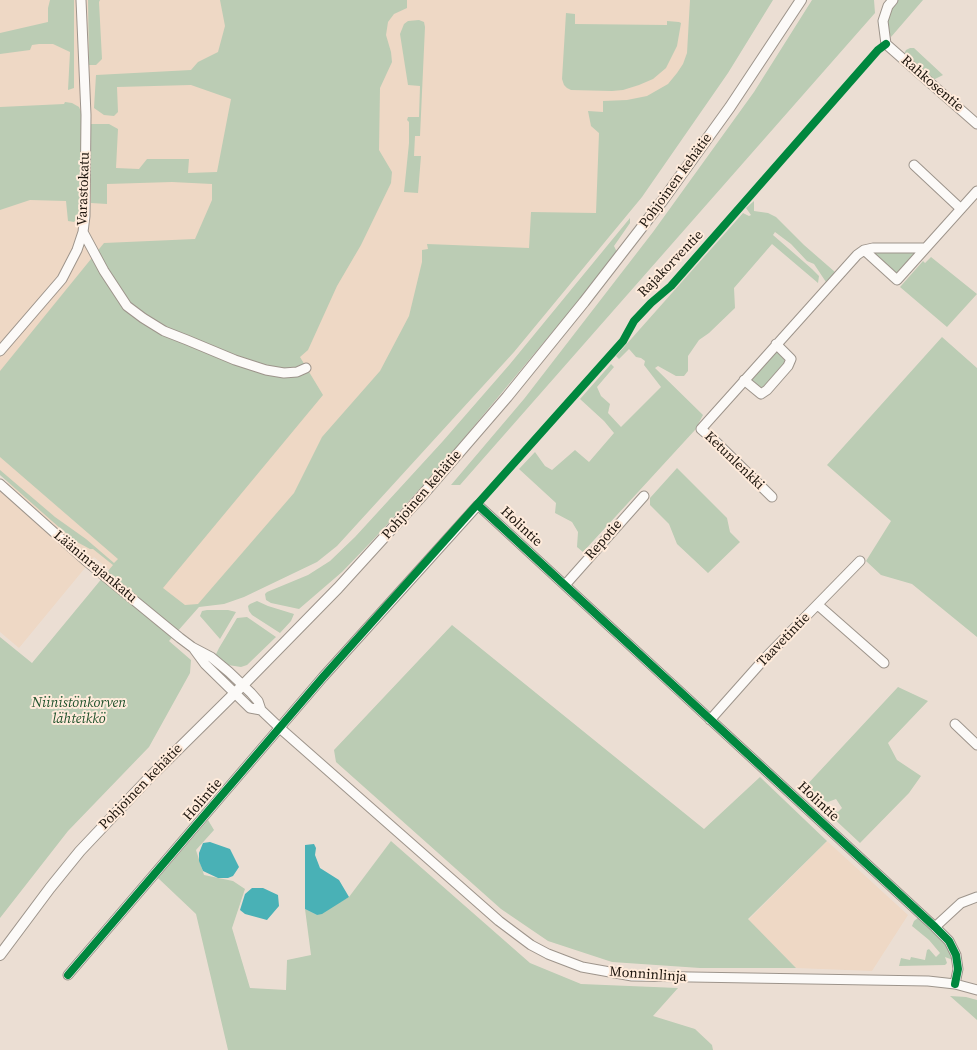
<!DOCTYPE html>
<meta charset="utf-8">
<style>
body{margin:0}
canvas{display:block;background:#ebded3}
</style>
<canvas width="977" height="1050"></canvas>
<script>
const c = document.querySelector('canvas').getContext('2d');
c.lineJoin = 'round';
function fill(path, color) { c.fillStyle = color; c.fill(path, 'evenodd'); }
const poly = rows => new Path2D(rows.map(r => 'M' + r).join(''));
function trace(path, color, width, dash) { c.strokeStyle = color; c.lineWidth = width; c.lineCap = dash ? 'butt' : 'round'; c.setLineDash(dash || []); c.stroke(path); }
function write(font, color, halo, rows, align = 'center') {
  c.font = font + ' "Source Serif 4",serif'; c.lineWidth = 4; c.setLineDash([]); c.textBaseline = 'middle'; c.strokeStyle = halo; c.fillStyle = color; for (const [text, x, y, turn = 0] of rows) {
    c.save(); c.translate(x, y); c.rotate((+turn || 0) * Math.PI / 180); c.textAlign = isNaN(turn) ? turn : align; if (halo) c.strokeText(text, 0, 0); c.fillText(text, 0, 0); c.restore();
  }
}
const built = poly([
 [0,0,706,0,703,43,616,216,485,275,179,628,94,557,19,648,0,632,0,492,8,482,0,474],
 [827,841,908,915,872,971,796,968,748,920]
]);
const green = poly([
 [50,0,74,0,74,88,68,90,70,52,53,44,39,44,32,45,30,50,0,54,0,33,48,22,48,8],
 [88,0,100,0,99,2,102,59,96,65,89,65],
 [220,0,407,0,407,8,394,14,388,22,386,35,391,52,392,62,380,88,379,150,392,172,391,183,361,245,337,286,308,350,300,357,323,395,163,588,185,605,198,604,294,493,322,437,380,371,409,316,422,262,422,250,428,249,427,244,529,248,531,212,596,213,599,133,591,126,588,111,603,112,603,101,627,100,647,96,668,84,677,73,683,64,687,53,690,0,773,0,728,73,642,197,514,352,337,546,317,562,244,597,224,604,199,607,169,641,191,660,190,673,149,747,68,831,0,918,0,637,32,663,113,565,93,549,90,549,77,542,61,529,0,475,0,470,55,517,86,539,114,563,118,559,0,457,0,371,104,243,195,239,212,200,212,184,172,182,107,184,107,204,91,203,91,124,109,124,118,129,116,168,139,169,147,159,189,159,188,173,217,172,231,99,191,85,117,87,118,112,114,116,104,115,94,108,96,75,191,70,198,62,218,52,225,26],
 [812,0,874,0,875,13,460,485,451,485,524,399,653,232,754,92],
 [898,0,923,0,891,37,887,27,888,20,891,10],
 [566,13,575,14,575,24,667,25,667,21,679,22,681,23,677,46,666,68,653,79,639,85,623,90,612,91,571,90,567,88,564,85,562,79],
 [419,20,424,22,425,27,420,136,415,136,414,156,421,156,418,193,404,192,409,143,409,122,407,120,408,117,419,117,420,86,408,85,400,34,404,24,408,21],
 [910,48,914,48,943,75,933,80,904,54,906,50],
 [65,102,72,103,79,107,82,114,80,208,78,218,74,222,68,221,66,201,30,200,0,210,0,107,64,104],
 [754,201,754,211,768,213,776,217,804,245,835,272,826,282,814,264,807,261,791,244,775,232,773,235,812,269,819,276,818,283,772,244,734,288,735,308,709,333,699,340,688,356,688,371,684,376,676,376,658,366,655,368,703,415,695,430,583,552,577,547,578,532,572,522,555,513,556,503,519,469,535,452,545,466,552,470,575,450,589,462,614,433,604,421,580,399,611,364,614,367,597,387,601,396,610,404,608,413,621,427,661,387,644,365,645,361,641,358,636,357,629,349,619,359,616,356,743,213,749,216,751,215,746,208],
 [630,218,630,223,614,246,617,252,579,300,439,468,371,542,342,572,299,609,271,603,266,600,265,594,267,592,308,575,330,561,355,537,443,441,510,364],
 [873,251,917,251,899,273,897,273,873,255],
 [931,257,977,294,947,327,900,287,923,261,925,263],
 [942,337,977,368,977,637,912,584,881,575,866,561,891,521,827,465],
 [777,351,784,358,785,363,764,388,759,388,752,382,751,379],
 [677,468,727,518,730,532,740,542,708,573,677,544,669,524,650,505,650,498],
 [257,601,268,606,294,614,291,621,280,633,252,615,249,611,248,606,250,604],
 [207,610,228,610,236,612,220,639,200,616,202,611],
 [247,617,276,637,247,665,241,667,228,665,218,657,216,654,219,648,237,618],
 [452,625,704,829,760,777,827,841,748,919,796,968,700,968,612,962,548,941,501,909,336,762,334,750],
 [898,687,928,701,888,743,897,760,921,776,909,793,860,843,830,815,835,811,838,812,842,808,836,799,828,802,808,794,803,789],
 [208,820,214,830,196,850,204,875,233,881,245,889,232,928,250,988,286,990,287,960,311,955,305,909,317,915,349,897,391,841,530,963,581,984,678,988,653,1016,695,1029,712,1045,713,1050,228,1050,196,914,158,878],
 [919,917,945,943,951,951,953,960,945,957,947,963,945,965,899,966,901,958,910,960,911,957,925,960,927,950,929,949,936,957,940,953,929,940,912,926,914,921],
 [950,996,966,997,977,1000,977,1020]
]);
const water = poly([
 [210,842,230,849,239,867,233,876,228,878,218,878,203,871,199,861,199,853,203,843],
 [314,844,316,848,315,855,320,868,339,880,349,897,322,914,317,915,305,909,305,845],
 [252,888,263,888,278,895,279,906,267,920,245,914,240,910,245,894]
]);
const minor = poly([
 [893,0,888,6,883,21,886,44,977,124],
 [914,165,961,209],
 [83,232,104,271,127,306,143,318,164,331,187,340,235,360,266,370,284,373,297,372,306,368],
 [864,250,897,280,977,191],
 [0,351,62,279,77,250,83,232,85,216,86,115,81,0],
 [744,380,761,394,767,390,788,366,791,359,776,344],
 [0,484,85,560,180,638,192,647,211,657,229,672,251,693,258,701,261,710,281,729,499,921,531,945,548,954,582,967,632,976,928,981,955,984,977,990],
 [772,497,716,442,701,429,857,255,864,250,873,248,925,248],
 [565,585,644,496],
 [818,605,884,663],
 [194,649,205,664,250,708,261,710],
 [710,720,766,657,860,561],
 [955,724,977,745],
 [935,927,961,903,977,897],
 [68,975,323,677,478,505,935,927,949,941,956,955,958,969,955,984]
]);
const major = poly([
 [0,955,50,888,80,851,150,777,243,685,338,588,419,499,507,397,584,302,663,200,730,107,801,0]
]);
const cycleway = poly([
 [478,505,935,927,949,941,956,955,958,969,955,984],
 [68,975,323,677,623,341,634,321,651,303,671,286,878,50,886,44]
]);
const streetNames = [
 ["Rahkosentie",932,84,41],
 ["Pohjoinen kehätie",676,181,-54],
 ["Varastokatu",84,189,-88],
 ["Rajakorventie",671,264,-46],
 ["Ketunlenkki",734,461,44],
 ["Pohjoinen kehätie",422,495,-49],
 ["Holintie",521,527,43],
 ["Repotie",604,540,-49],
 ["Lääninrajankatu",95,567,40],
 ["Taavetintie",784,640,-46],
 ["Pohjoinen kehätie",141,787,-46],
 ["Holintie",203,800,-49],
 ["Holintie",818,802,43],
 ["Monninlinja",648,975,4]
];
const parkNames = [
 ["Niinistönkorven",79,703],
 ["lähteikkö",79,719]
];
fill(built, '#eed8c5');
fill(green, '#bbccb4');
fill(water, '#49b1b6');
trace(minor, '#9d948b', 11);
trace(major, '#9d948b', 12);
trace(minor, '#fcfaf8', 9);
trace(major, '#fcfaf8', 10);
trace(cycleway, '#00873e', 8);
write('14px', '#1d150d', '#ffebdb', streetNames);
write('italic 14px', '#1d502a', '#ffebdb', parkNames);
</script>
